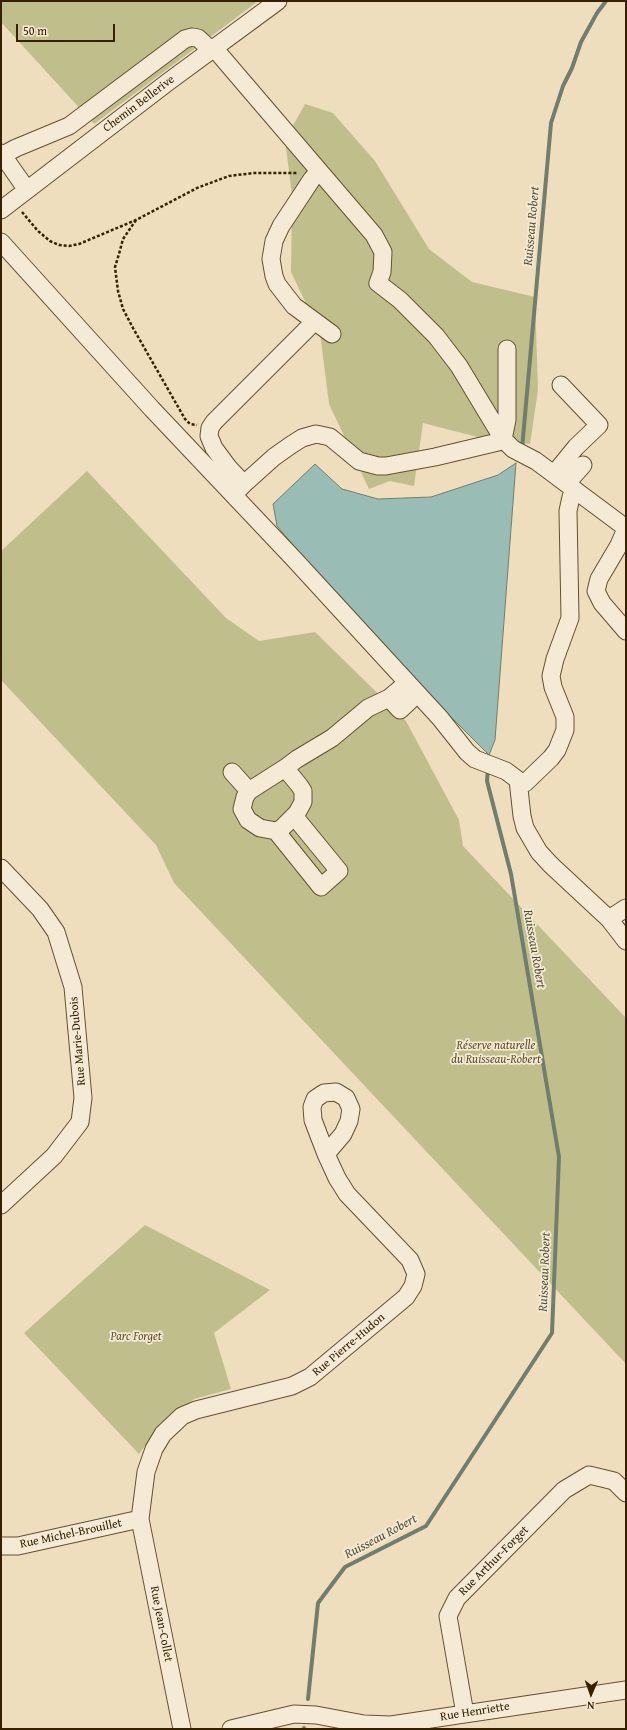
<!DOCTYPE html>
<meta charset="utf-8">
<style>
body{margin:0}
#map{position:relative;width:627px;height:1730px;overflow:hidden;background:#eedebe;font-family:"Gentium Book Plus",serif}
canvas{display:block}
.frame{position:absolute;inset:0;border:2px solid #362000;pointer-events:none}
.north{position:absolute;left:571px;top:1674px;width:40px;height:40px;-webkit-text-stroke:3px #f4ead5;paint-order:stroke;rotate:182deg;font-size:11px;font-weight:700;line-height:16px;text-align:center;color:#362000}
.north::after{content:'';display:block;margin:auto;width:14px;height:18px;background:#362000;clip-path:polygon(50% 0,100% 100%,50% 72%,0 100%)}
.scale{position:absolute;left:16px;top:24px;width:99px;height:18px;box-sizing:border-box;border:2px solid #362000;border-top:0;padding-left:5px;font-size:12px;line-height:14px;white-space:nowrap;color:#362000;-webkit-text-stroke:3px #f4ead5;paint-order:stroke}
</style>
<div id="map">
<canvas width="627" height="1730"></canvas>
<div class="frame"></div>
<div class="north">N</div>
<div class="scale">50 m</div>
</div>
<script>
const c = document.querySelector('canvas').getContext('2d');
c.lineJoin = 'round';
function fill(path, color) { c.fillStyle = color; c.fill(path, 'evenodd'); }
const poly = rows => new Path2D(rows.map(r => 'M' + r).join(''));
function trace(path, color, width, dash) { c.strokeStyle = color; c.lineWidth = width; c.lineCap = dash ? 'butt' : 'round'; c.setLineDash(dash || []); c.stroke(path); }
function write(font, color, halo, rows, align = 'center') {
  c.font = font + ' "Gentium Book Plus",serif'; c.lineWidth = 3.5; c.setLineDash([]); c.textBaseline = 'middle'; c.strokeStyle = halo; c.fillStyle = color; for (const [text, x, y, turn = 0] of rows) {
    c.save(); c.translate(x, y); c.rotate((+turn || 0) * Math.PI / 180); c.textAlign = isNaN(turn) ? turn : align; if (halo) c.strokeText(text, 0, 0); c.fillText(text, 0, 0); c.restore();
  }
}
const green = poly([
 [1,1,256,1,257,2,94,124,1,22],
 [305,104,333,113,375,161,429,249,472,282,535,297,538,390,530,444,489,440,423,423,414,486,390,481,369,489,329,404,320,333,291,272,292,195,285,140],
 [87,471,226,618,259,641,315,632,406,721,459,820,463,846,626,1018,626,1364,174,883,156,845,1,680,1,551],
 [145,1225,270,1290,214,1333,231,1389,194,1399,160,1426,139,1454,24,1333]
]);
const water = poly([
 [516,463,495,740,489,755,370,636,277,526,273,504,315,464,342,489,378,499,431,497,498,475,516,463]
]);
const stream = poly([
 [522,449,551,123,563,86,572,68,581,42,597,13,606,1],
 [308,1699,318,1603,345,1567,426,1526,552,1333,559,1157,511,874,487,781,488,768],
 [304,1729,304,1728]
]);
const path = poly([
 [22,212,38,231,50,241,59,245,69,246,79,244,136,220,197,188,229,176,254,173,298,173],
 [136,220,123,239,119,254,115,267,118,291,123,309,133,328,185,419,190,424,197,425]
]);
const minor = poly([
 [214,48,374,235,383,252,382,272,378,283,400,300,436,336,459,366,503,439,513,449,536,461,626,528],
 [1,153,27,190],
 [1,156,16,148,69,126,185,39,192,37,198,38,211,50],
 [319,171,312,179,281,226,274,241,271,259,274,276,277,284,294,306,332,334],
 [1,210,168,82,278,1],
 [1,242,152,409,293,558,440,718,467,752,475,759,506,771,518,780,522,816,525,828,539,852,551,865,609,919,626,908],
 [554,474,576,447,599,425,561,385],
 [567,483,583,465],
 [244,484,274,457,291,445,302,438,316,434,330,437,359,461,378,466,386,466,435,457,498,442,503,439,507,420,507,349],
 [236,492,244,484,228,467,214,448,209,436,210,428,214,422,314,322],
 [626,529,619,545,599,579,596,591,602,603,626,631],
 [389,698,400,710,417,694],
 [285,768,299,785,303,791,303,802,297,813,282,828,276,831,260,828,248,820,242,809,245,797,249,791,285,768,297,759,332,738,368,708,389,698,407,683],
 [232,772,249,791],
 [519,785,525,783,551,758,557,750,565,730,565,717,553,687,551,676,555,659,570,618,568,511,571,497,574,489],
 [276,831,321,887,339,871,294,816],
 [1,868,40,909,56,932,73,987,83,1098,80,1122,54,1156,1,1205],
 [609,919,626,941],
 [1,1546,18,1546,140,1519],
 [465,1714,448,1616,457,1598,564,1490,589,1475,614,1481,626,1493],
 [182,1729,140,1519,146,1472,154,1449,163,1434,182,1416,196,1410,292,1386,310,1377,406,1297,413,1286,416,1274,410,1260,347,1194,337,1178,326,1154,313,1120,312,1107,315,1099,324,1093,336,1092,346,1098,351,1109,349,1121,343,1134,326,1154],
 [231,1729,294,1714,316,1715,364,1724,391,1725,626,1690]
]);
const streetNames = [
 ["Chemin Bellerive",139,104,-37],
 ["Rue Marie-Dubois",78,1041,-95],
 ["Rue Pierre-Hudon",349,1345,-40],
 ["Rue Michel-Brouillet",71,1534,-12],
 ["Rue Arthur-Forget",494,1561,-45],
 ["Rue Jean-Collet",161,1624,79],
 ["Rue Henriette",475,1712,-9]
];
const parkNames = [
 ["Réserve naturelle",496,1046],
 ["du Ruisseau-Robert",496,1060],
 ["Parc Forget",136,1337]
];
const waterNames = [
 ["Ruisseau Robert",532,226,-85],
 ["Ruisseau Robert",534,949,80],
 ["Ruisseau Robert",545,1272,-88],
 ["Ruisseau Robert",381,1537,-28]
];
fill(green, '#c0bf8c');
fill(water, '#99bcb5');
trace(water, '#717e6d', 1);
trace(stream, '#717e6d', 4);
trace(minor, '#645030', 19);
trace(path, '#362000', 2.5, [3, 2]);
trace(minor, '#f4ead5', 17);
write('12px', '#362000', '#f4ead5', streetNames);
write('italic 12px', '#5f502a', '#f4ead5', parkNames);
write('italic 13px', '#544f36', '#f4ead5', waterNames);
</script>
